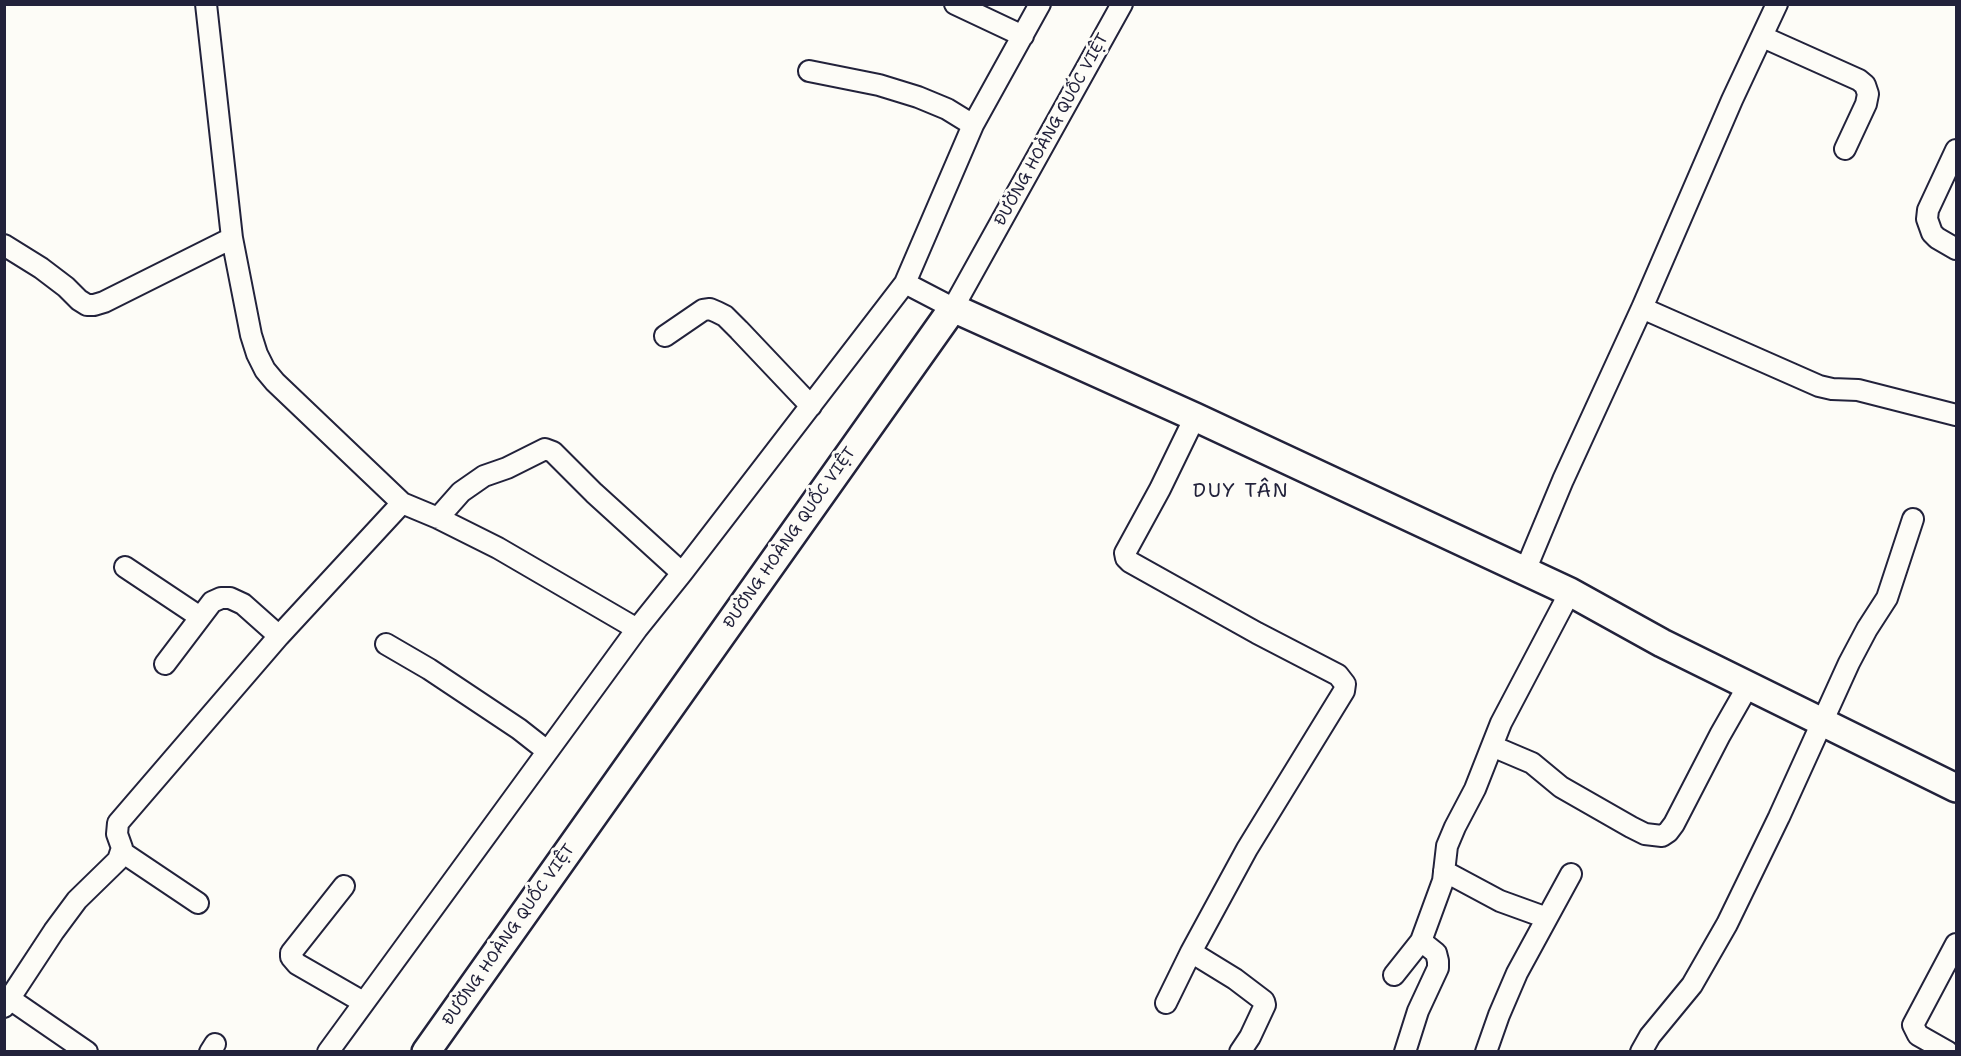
<!DOCTYPE html>
<meta charset="utf-8">
<style>
body{margin:0}
#map{position:relative;width:1961px;height:1056px;overflow:hidden;background:#fdfcf7;font-family:"Shantell Sans",sans-serif}
canvas{display:block}
.frame{position:absolute;inset:0;border:6px solid #22223b;pointer-events:none}
</style>
<div id="map">
<canvas width="1961" height="1056"></canvas>
<div class="frame"></div>
</div>
<script>
const c = document.querySelector('canvas').getContext('2d');
c.lineJoin = 'round';
const poly = rows => new Path2D(rows.map(r => 'M' + r).join(''));
function trace(path, color, width, dash) { c.strokeStyle = color; c.lineWidth = width; c.lineCap = dash ? 'butt' : 'round'; c.setLineDash(dash || []); c.stroke(path); }
function write(font, color, halo, rows, align = 'center') {
  c.font = font + ' "Shantell Sans",sans-serif'; c.lineWidth = 6; c.setLineDash([]); c.textBaseline = 'middle'; c.strokeStyle = halo; c.fillStyle = color; for (const [text, x, y, turn = 0] of rows) {
    c.save(); c.translate(x, y); c.rotate((+turn || 0) * Math.PI / 180); c.textAlign = isNaN(turn) ? turn : align; if (halo) c.strokeText(text, 0, 0); c.fillText(text, 0, 0); c.restore();
  }
}
const street = poly([
 [206,4,232,238,251,335,257,354,265,370,275,382,402,503,438,518,498,548,637,629],
 [955,4,1023,36],
 [1763,37,1859,80,1865,85,1868,94,1866,104,1845,149],
 [809,71,879,85,918,97,947,109,973,125],
 [1956,150,1928,210,1927,219,1932,233,1937,238,1956,249],
 [4,245,41,268,66,287,79,300,87,305,94,305,104,302,232,238],
 [905,283,973,125,1040,4],
 [1642,308,1819,386,1832,389,1858,390,1956,415],
 [665,336,703,310,710,309,717,312,725,316,739,330,811,406],
 [438,518,461,492,484,476,507,468,545,449,553,452,594,493,682,573],
 [125,567,200,617],
 [1525,571,1563,480,1642,308,1732,100,1777,4],
 [386,644,429,669,519,729,547,751],
 [165,664,212,602,221,598,230,598,243,604,279,636],
 [1492,746,1532,763,1561,787,1631,827,1645,834,1662,836,1668,832,1674,824,1720,735,1748,686],
 [122,852,198,903],
 [1444,871,1500,901,1547,918],
 [344,886,291,953,291,957,297,964,363,1002],
 [1191,952,1235,979,1264,1001,1265,1005,1250,1037,1240,1052],
 [1394,975,1421,941,1443,881,1447,846,1455,827,1475,789,1501,723,1570,592],
 [10,999,87,1052],
 [1166,1003,1191,952,1247,849,1344,691,1345,684,1338,675,1257,633,1130,562,1126,558,1125,553,1160,489,1195,417],
 [4,1007,54,931,77,900,118,860,122,848,117,834,118,823,279,636,402,503],
 [210,1052,215,1044],
 [328,1052,637,629,682,573,905,283,953,308,1122,4],
 [1405,1052,1418,1011,1438,968,1438,961,1436,953,1421,941],
 [1486,1052,1499,1015,1517,973,1571,874],
 [1641,1052,1650,1036,1692,985,1727,924,1779,817,1849,663,1867,629,1887,598,1913,519],
 [1948,1052,1918,1035,1913,1025,1956,944]
]);
const secondary = poly([
 [426,1052,953,308,1195,417,1570,592,1662,643,1956,788]
]);
const streetNames = [
 ["ĐƯỜNG HOÀNG QUỐC VIỆT",1052,130,-61],
 ["ĐƯỜNG HOÀNG QUỐC VIỆT",790,538,-55],
 ["ĐƯỜNG HOÀNG QUỐC VIỆT",509,935,-55]
];
const quarterNames = [
 ["DUY TÂN",1241,492]
];
trace(street, '#22223b', 24);
trace(secondary, '#22223b', 32);
trace(street, '#fdfcf7', 20);
trace(secondary, '#fdfcf7', 27);
write('16px', '#22223b', '#fdfcf7', streetNames);
c.letterSpacing = '1.5px';
write('20px', '#22223b', '#fdfcf7', quarterNames);
c.letterSpacing = '0px';
</script>
